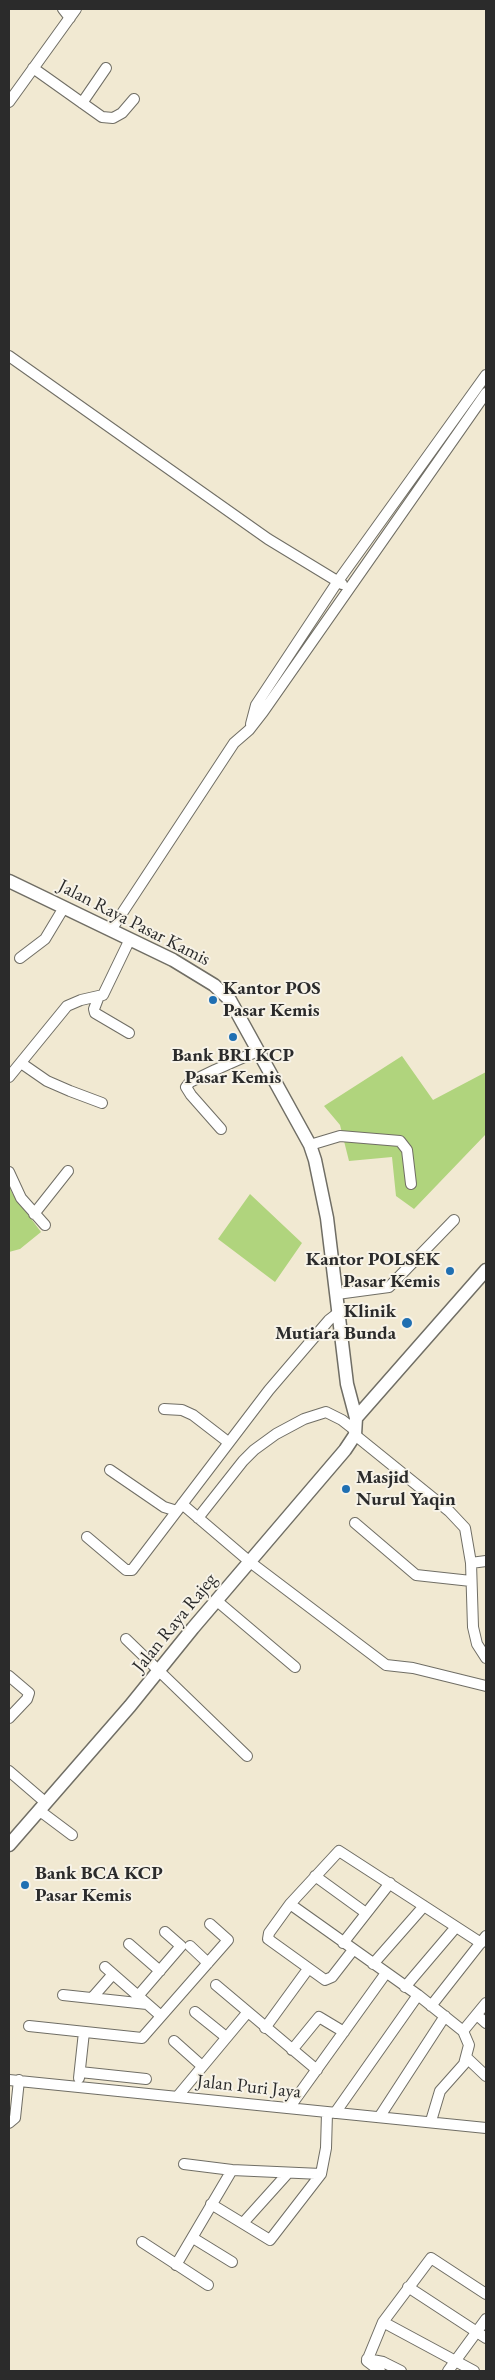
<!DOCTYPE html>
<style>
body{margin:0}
#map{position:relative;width:495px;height:2380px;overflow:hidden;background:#f1e9d2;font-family:"EB Garamond",serif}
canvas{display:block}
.frame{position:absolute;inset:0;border:10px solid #2b2b2b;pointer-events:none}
</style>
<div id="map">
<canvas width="495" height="2380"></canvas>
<div class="frame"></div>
</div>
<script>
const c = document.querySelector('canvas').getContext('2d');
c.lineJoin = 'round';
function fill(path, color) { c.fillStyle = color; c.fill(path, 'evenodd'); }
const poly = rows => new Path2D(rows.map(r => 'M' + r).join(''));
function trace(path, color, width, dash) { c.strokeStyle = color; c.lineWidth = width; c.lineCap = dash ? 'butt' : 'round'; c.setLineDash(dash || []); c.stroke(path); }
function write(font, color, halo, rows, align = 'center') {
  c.font = font + ' "EB Garamond",serif'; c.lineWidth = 4; c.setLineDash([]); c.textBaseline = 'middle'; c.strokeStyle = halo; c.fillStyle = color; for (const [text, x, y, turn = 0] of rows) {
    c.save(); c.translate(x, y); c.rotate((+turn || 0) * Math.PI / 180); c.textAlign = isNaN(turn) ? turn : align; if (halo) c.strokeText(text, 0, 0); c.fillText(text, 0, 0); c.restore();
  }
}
const green = poly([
 [402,1056,433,1100,486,1072,486,1134,414,1209,396,1196,392,1157,349,1161,340,1125,324,1106],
 [9,1183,12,1193,41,1232,20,1249,9,1252],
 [250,1194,302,1243,275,1282,218,1239]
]);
const minor = poly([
 [63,9,70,18],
 [33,68,102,117,113,118,122,113,134,99],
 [9,102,76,9],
 [82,103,106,68],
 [9,356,268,539,342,584],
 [251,724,256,705,338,581,486,375],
 [111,930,234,743,249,730,263,712,486,393],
 [20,958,45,939,63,909],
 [99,996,94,1009,95,1013,129,1033],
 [21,1063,47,1081,70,1091,102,1103],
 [9,1077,67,1006,81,1000,103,995,130,939],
 [221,1129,191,1095,186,1087,190,1082,215,1070,258,1051],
 [310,1145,340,1136,400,1141,407,1150,411,1184],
 [9,1172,21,1198,45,1225],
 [34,1214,68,1171],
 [337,1294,389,1287,454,1220],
 [164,1409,182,1410,193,1415,228,1442],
 [355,1435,449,1511,465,1528,471,1563,473,1627,477,1644,486,1658],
 [110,1470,164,1507,177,1511],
 [182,1504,250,1562,386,1665,413,1668,486,1686],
 [198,1518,243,1461,254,1450,276,1434,304,1419,326,1412,342,1420,356,1431],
 [355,1523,416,1575,471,1581],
 [87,1537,126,1570,132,1570,269,1390,329,1320,338,1313],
 [471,1563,486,1561],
 [217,1601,295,1667],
 [126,1639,247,1756],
 [9,1676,29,1693,27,1699,9,1718],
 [9,1771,45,1802],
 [37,1812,44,1814,72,1835],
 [315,1876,366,1913],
 [290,1904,418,1995,463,2031,469,2045,464,2064,440,2091,431,2121],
 [343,1943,390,1883],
 [129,1944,160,1971],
 [190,1946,208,1963],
 [353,1950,332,1977,325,1980,268,1939,269,1933,290,1904,339,1851,481,1943],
 [373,1964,424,1906],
 [105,1967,161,2016],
 [216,1985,317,2070],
 [405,1987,456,1927],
 [63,1995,147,2004],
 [138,1996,181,1946,165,1932],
 [92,1998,113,1974],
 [431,2006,486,1936],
 [195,2012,226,2037],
 [477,2015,486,2023],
 [29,2026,142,2038,228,1940,210,1924],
 [265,2028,308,1969],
 [463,2031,486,2003],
 [174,2041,202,2066],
 [292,2050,319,2017,344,2032],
 [467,2058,486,2076],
 [80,2072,146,2079],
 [79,2078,84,2032],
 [9,2080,486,2128],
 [177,2097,247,2013],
 [289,2108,386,1973],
 [335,2113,418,1995],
 [380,2116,445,2016],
 [9,2123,15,2118,19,2080],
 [184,2164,232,2170,321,2174],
 [211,2204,270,2240,321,2174,326,2148,327,2113],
 [243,2223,288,2173],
 [193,2238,232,2262],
 [142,2242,208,2285],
 [176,2265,232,2170],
 [408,2287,486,2338],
 [383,2322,474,2371],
 [367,2359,383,2362,401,2371],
 [380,2371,367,2361,383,2322,431,2258,486,2294],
 [448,2371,486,2319]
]);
const major = poly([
 [9,881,173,960,214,985,230,1000,310,1145,315,1160,327,1218,347,1384,356,1418,355,1435,345,1450,193,1628,130,1706,9,1845],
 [356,1418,486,1270]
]);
const markers = [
 [213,1000,5,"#1f6fb2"],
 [233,1037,5,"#1f6fb2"],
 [450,1271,5,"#1f6fb2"],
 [407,1323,6,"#1f6fb2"],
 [346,1489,5,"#1f6fb2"],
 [25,1885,5,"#1f6fb2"]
];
const streetNames = [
 ["Jalan Raya Pasar Kamis",134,923,27],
 ["Jalan Raya Rajeg",175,1623,-51],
 ["Jalan Puri Jaya",249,2087,6]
];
const poiNames = [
 ["Kantor POS",223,989],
 ["Pasar Kemis",223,1011],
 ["Bank BRI KCP",233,1056,"center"],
 ["Pasar Kemis",233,1078,"center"],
 ["Kantor POLSEK",440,1260,"right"],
 ["Pasar Kemis",440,1282,"right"],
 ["Klinik",396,1312,"right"],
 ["Mutiara Bunda",396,1334,"right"],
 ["Masjid",356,1478],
 ["Nurul Yaqin",356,1500],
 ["Bank BCA KCP",35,1874],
 ["Pasar Kemis",35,1896]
];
fill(green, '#b0d47d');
trace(minor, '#706e65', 12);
trace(major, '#706e65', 15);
trace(minor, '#fff', 10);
trace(major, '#fff', 12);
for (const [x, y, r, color] of markers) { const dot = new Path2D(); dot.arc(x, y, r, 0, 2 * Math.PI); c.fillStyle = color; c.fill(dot); trace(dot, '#f7f3e8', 2); }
write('19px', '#2b2b2b', '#f7f3e8', streetNames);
write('bold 19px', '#2b2b2b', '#f7f3e8', poiNames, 'left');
</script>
